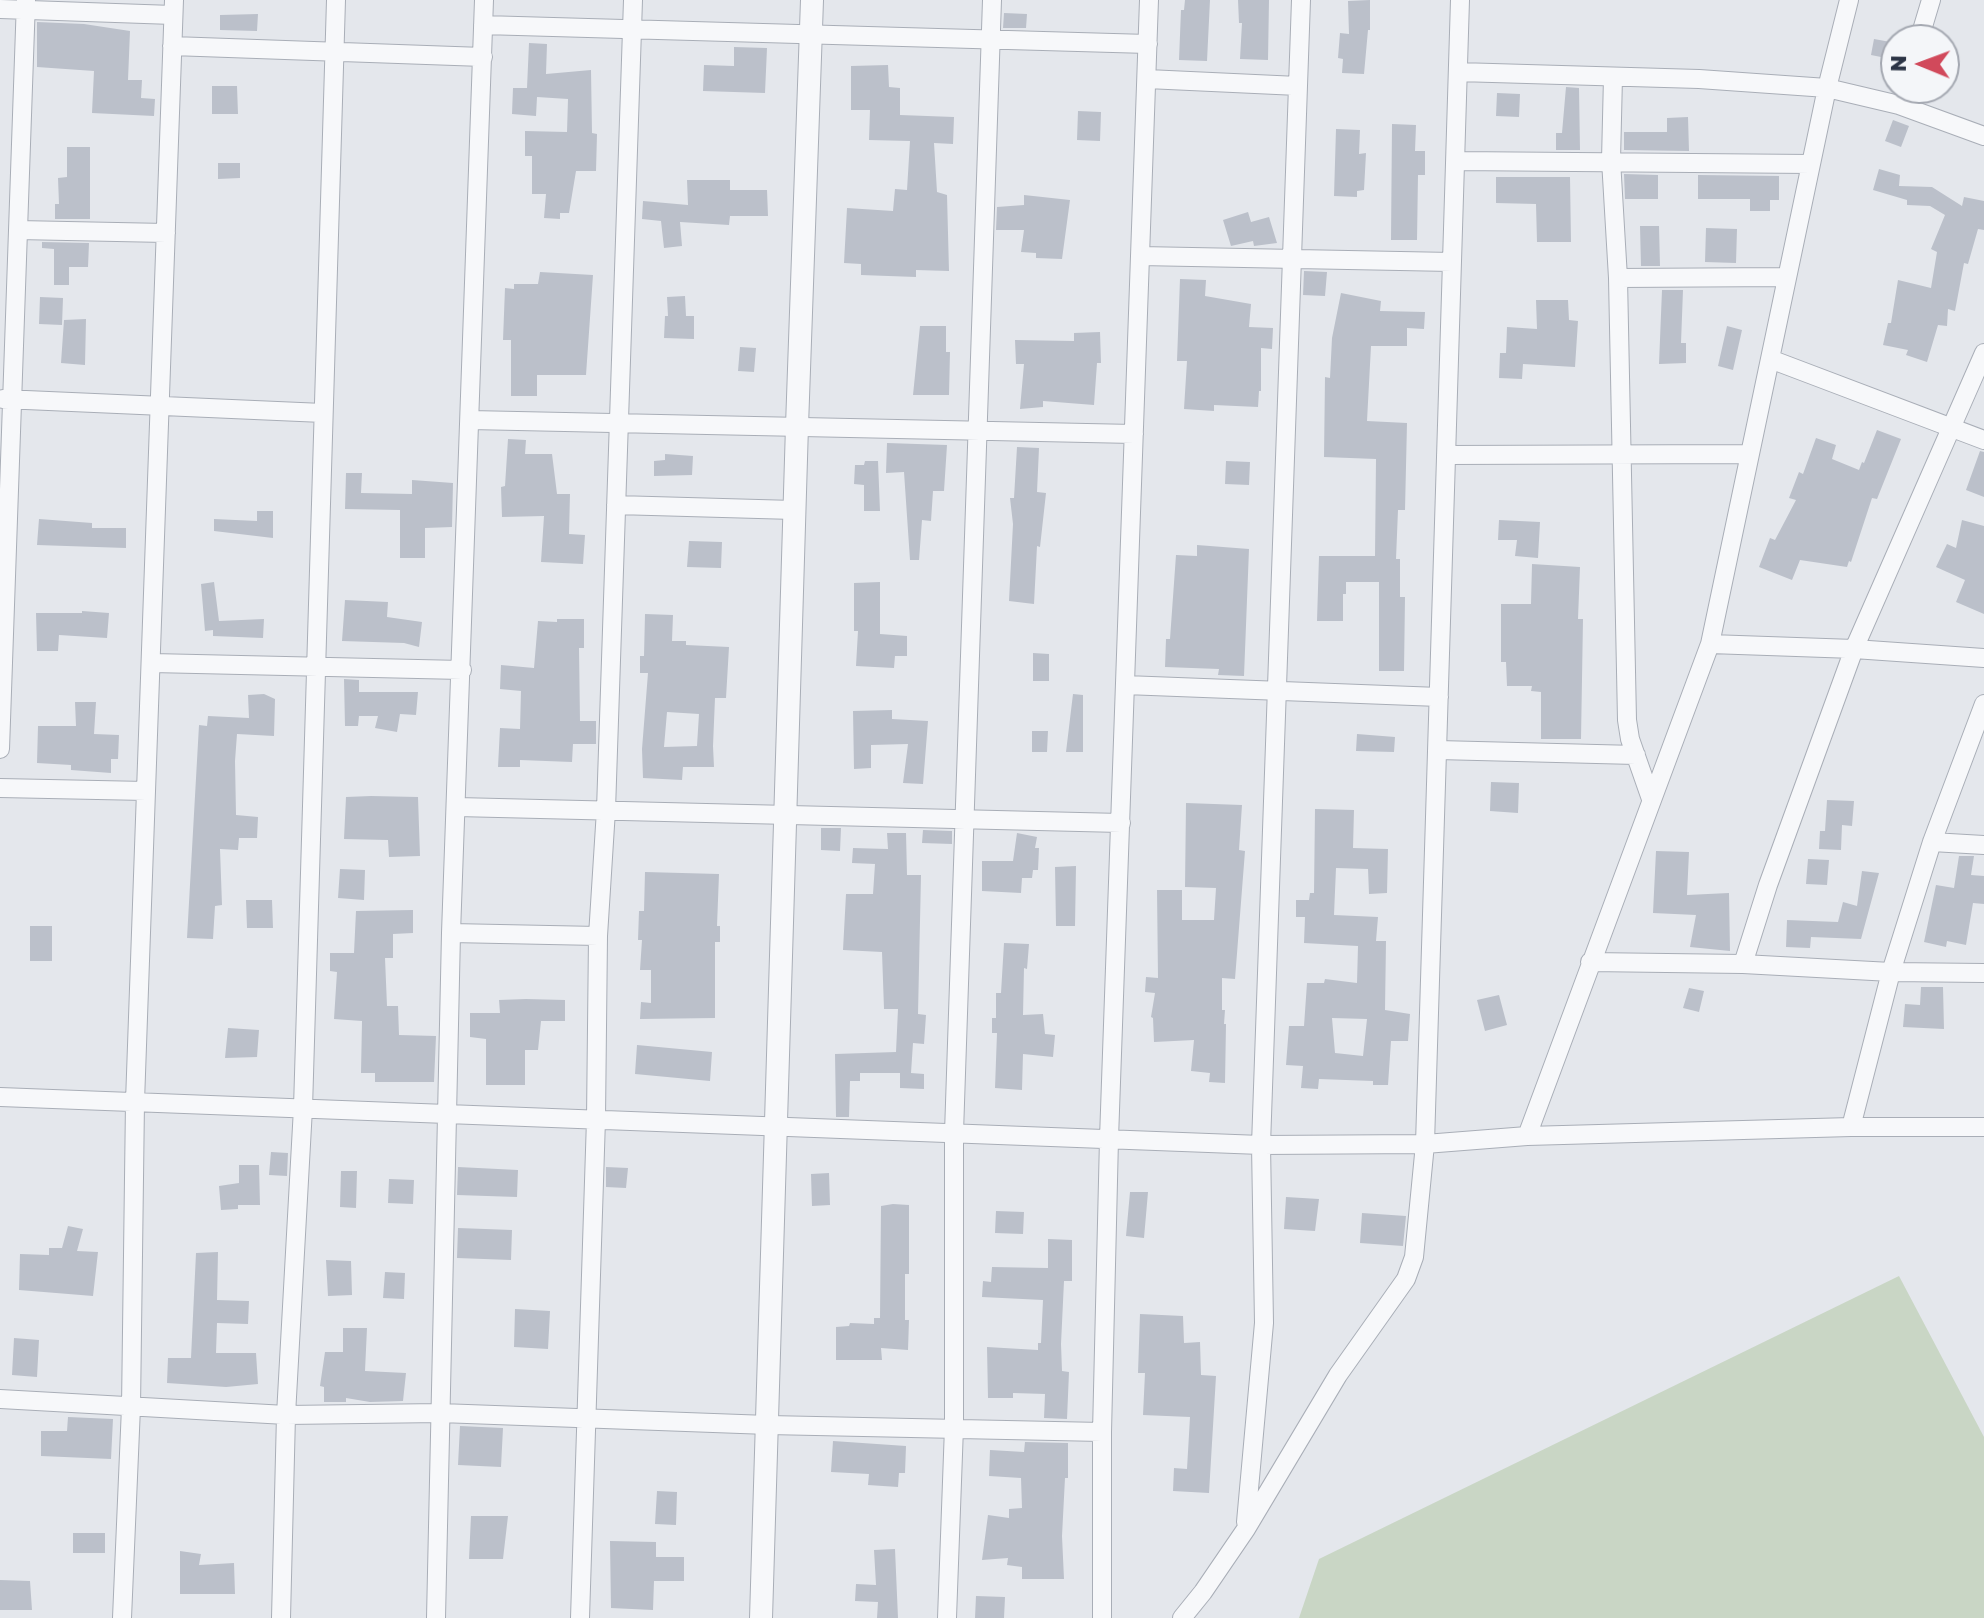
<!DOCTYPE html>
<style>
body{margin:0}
#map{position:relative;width:1984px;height:1618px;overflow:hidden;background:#e4e7ec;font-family:"Golos Text",sans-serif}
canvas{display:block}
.north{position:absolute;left:1880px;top:24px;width:80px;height:80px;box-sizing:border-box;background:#f4f6f9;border:2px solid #a4a8b1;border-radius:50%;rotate:271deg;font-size:22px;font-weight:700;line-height:32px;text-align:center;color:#2b3445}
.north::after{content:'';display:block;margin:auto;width:28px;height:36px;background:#d1495b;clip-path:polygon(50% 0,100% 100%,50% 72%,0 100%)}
</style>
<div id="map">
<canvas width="1984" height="1618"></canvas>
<div class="north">N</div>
</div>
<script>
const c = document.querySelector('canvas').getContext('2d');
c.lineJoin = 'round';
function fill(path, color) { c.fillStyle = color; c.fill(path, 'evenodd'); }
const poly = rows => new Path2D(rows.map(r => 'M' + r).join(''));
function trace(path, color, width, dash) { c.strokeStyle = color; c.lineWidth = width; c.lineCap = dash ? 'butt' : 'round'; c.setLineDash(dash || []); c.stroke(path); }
const green = poly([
 [1899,1276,1984,1437,1984,1618,1299,1618,1319,1559]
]);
const building = poly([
 [1185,0,1210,0,1207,61,1179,60,1181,10,1184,10],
 [1238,0,1269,0,1268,60,1240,59,1242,23,1239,23],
 [1370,0,1370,30,1368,30,1364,74,1342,73,1343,59,1338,58,1340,33,1349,34,1348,1],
 [1004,13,1027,14,1026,28,1003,28],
 [258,14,257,31,220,30,220,15],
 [37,22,84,24,130,31,128,80,142,80,141,98,155,99,154,116,92,113,94,71,37,67],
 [1874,39,1896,43,1896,60,1871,55],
 [529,43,547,44,546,74,591,70,592,133,597,134,596,171,576,171,569,213,560,213,560,219,544,218,546,194,532,194,532,156,525,156,525,131,567,132,568,99,537,97,536,116,512,114,513,88,527,88],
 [734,47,767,48,765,93,703,91,704,65,734,66],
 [888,65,889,87,900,88,900,115,954,117,953,144,934,143,937,192,947,195,949,271,916,270,916,277,861,275,861,264,844,263,847,208,893,211,895,189,907,190,910,141,869,140,870,110,851,110,851,66],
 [212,86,237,86,238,114,212,114],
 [1566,87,1579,88,1580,150,1556,150,1556,133,1562,133],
 [1497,93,1520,94,1519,117,1496,116],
 [1078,111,1101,112,1100,141,1077,140],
 [1688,117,1689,151,1624,150,1624,132,1667,132,1667,118],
 [1893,120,1909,126,1901,147,1885,141],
 [1392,124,1416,125,1415,151,1425,151,1425,175,1418,175,1417,240,1391,240],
 [1336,129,1360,130,1359,154,1366,153,1364,190,1357,191,1357,197,1334,196],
 [67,147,90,147,90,219,55,219,55,204,59,204,58,178,67,177],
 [218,163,240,163,240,178,218,179],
 [1879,169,1900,175,1899,186,1932,187,1962,206,1964,197,1984,201,1984,230,1978,229,1968,264,1964,263,1955,311,1948,309,1947,326,1938,325,1927,362,1906,355,1908,350,1883,345,1888,323,1891,323,1898,280,1931,288,1937,252,1931,249,1945,215,1930,206,1907,205,1907,200,1873,190],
 [1624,174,1658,175,1658,199,1625,199],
 [1698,175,1779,176,1779,200,1770,200,1770,211,1750,211,1750,199,1698,199],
 [1496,177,1570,177,1571,242,1537,242,1536,204,1496,203],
 [687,180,730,180,730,190,767,190,768,216,730,216,729,225,680,222,682,246,664,248,661,221,642,219,643,201,688,205],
 [1024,195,1070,200,1062,259,1036,258,1036,253,1021,252,1024,230,996,230,997,207,1024,205],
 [1248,212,1251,222,1269,217,1277,243,1254,246,1253,241,1231,246,1223,220],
 [1640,226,1659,226,1660,266,1641,266],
 [1706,228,1737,229,1736,263,1705,262],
 [42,242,89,243,88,267,69,267,69,285,54,285,54,249,42,248],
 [1304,271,1327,272,1325,296,1303,295],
 [540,272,593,275,586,375,537,375,537,396,511,396,511,340,503,340,505,288,514,289,514,284,538,284],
 [1180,279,1206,280,1205,296,1251,304,1249,327,1273,328,1272,349,1261,348,1261,391,1259,391,1258,407,1214,405,1214,411,1184,409,1187,361,1177,361],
 [1662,290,1683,290,1681,343,1686,343,1686,363,1659,364],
 [1341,293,1381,301,1380,311,1425,312,1424,329,1407,328,1407,346,1371,346,1367,421,1407,423,1405,510,1398,510,1396,559,1400,559,1400,597,1405,597,1404,671,1379,671,1379,582,1346,582,1346,594,1343,594,1343,621,1317,621,1319,556,1375,556,1376,459,1324,457,1325,377,1330,378,1332,338],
 [685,296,686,316,694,316,694,339,664,338,665,316,668,316,667,297],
 [40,297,63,298,62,325,39,324],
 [1536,300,1568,300,1569,320,1578,321,1575,367,1523,364,1522,379,1499,378,1500,353,1506,353,1507,327,1537,329],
 [86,319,85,365,61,363,64,320],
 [920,326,946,326,946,352,950,352,949,395,913,395],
 [1727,326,1742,330,1733,370,1718,366],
 [1100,332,1101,363,1097,363,1094,405,1043,401,1043,407,1020,409,1024,364,1016,364,1015,340,1074,341,1074,333],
 [740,347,756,348,754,372,738,371],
 [1877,430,1901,439,1877,499,1872,498,1851,562,1849,561,1847,567,1800,560,1792,580,1759,567,1770,538,1775,540,1796,500,1789,498,1799,472,1803,474,1816,438,1836,445,1832,459,1859,470,1862,462,1864,463],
 [508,439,526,440,525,454,552,454,557,494,570,494,569,534,585,535,583,564,541,562,544,516,502,517,501,487,505,486],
 [887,443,947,445,944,491,933,491,931,521,922,520,919,560,910,560,904,472,886,473],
 [1017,447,1039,448,1037,492,1046,493,1040,547,1037,546,1034,604,1009,601,1013,524,1010,498,1014,498],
 [1980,451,1984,452,1984,497,1966,490],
 [665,454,693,456,692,475,654,476,654,461,665,460],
 [865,461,878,461,880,511,864,511,864,485,854,484,855,465,864,465],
 [1226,461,1250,462,1249,485,1225,484],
 [346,473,362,473,361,493,412,494,412,480,453,483,452,527,425,528,425,558,400,558,400,510,345,509],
 [257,511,273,511,273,538,214,531,214,519,257,521],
 [39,519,92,523,92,528,126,528,126,548,37,545],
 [1499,520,1540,522,1538,558,1515,556,1517,540,1498,540],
 [1962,520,1984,526,1984,614,1956,602,1965,580,1936,567,1947,544,1956,548],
 [689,541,722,542,721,568,687,567],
 [1197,545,1249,549,1244,676,1218,675,1219,669,1165,667,1166,639,1170,639,1176,555,1197,556],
 [1532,564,1580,567,1578,619,1583,619,1581,739,1541,739,1541,692,1531,691,1532,686,1507,686,1506,662,1501,662,1501,604,1531,604],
 [214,582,219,621,264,619,263,638,213,636,213,630,205,631,201,584],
 [880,582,880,634,907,636,907,656,895,656,894,668,856,666,858,631,854,631,854,583],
 [345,600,388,602,387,617,422,622,419,647,404,643,342,641],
 [82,611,109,613,107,638,59,635,58,651,37,651,36,613,82,613],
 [645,614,673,615,672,641,686,641,686,645,729,647,726,698,715,698,713,746,714,767,683,767,682,780,643,778,642,749,648,673,640,673,640,656,644,656],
 [667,712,699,714,697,746,664,747],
 [557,619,584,619,584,648,579,648,580,721,596,721,596,744,573,744,572,762,520,760,520,767,498,767,500,728,520,729,521,691,500,689,501,665,534,668,538,621,557,622],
 [1033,653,1049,654,1049,681,1033,681],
 [344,679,359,680,359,692,418,692,416,715,400,714,397,732,375,728,378,716,359,716,358,726,345,726],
 [264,694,275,699,274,736,237,734,235,761,236,815,258,817,257,838,239,838,238,850,220,849,222,905,215,906,213,939,187,938,199,725,207,726,208,716,249,718,248,695],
 [1073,694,1083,695,1083,752,1066,752],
 [75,702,96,702,94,734,119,735,118,759,111,759,111,773,71,770,71,765,37,763,38,726,76,726],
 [892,710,892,719,928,721,923,784,903,783,908,744,871,745,871,768,854,769,853,711],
 [1032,731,1048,731,1047,752,1032,752],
 [1357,734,1395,737,1394,752,1356,751],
 [1491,782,1519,783,1518,813,1490,811],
 [371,796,418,797,420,856,389,857,388,840,344,839,346,797],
 [1827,800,1854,801,1852,826,1842,825,1841,850,1819,849,1820,831,1825,831],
 [1186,803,1242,805,1239,850,1245,851,1235,979,1222,978,1222,1010,1225,1010,1224,1024,1226,1024,1225,1083,1209,1082,1210,1073,1191,1071,1194,1040,1154,1042,1153,1018,1151,1017,1155,993,1145,992,1146,977,1158,978,1157,890,1182,890,1182,920,1214,920,1216,888,1185,887],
 [1315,809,1354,810,1353,848,1388,849,1387,893,1369,894,1368,869,1336,868,1334,915,1378,917,1376,941,1386,941,1385,1010,1410,1014,1408,1041,1391,1041,1388,1085,1373,1085,1373,1081,1319,1079,1318,1089,1301,1088,1303,1066,1286,1065,1289,1026,1304,1026,1307,983,1324,983,1325,979,1357,983,1358,946,1304,943,1305,917,1296,917,1296,900,1309,900,1310,893,1314,893],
 [1332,1018,1367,1019,1363,1056,1335,1053],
 [821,828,841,828,840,851,821,850],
 [923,830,952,831,952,844,922,843],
 [887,833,906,833,907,875,921,875,918,1014,926,1015,924,1044,913,1043,911,1073,924,1074,924,1089,900,1088,900,1073,860,1073,860,1081,850,1081,849,1117,836,1117,835,1054,896,1052,898,1009,884,1009,882,952,843,950,846,894,873,894,875,864,852,863,853,848,888,849],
 [1017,833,1037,837,1035,848,1039,848,1038,870,1033,870,1032,878,1022,878,1021,893,982,891,982,861,1013,861],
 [1656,851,1689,852,1687,895,1729,893,1730,951,1690,947,1696,915,1653,913],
 [1959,856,1974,856,1971,875,1984,876,1984,904,1973,903,1966,945,1947,941,1946,947,1924,942,1936,885,1954,888],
 [1808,859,1829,860,1827,885,1806,884],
 [1076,866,1075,926,1056,926,1055,867],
 [340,869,365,870,364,900,338,898],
 [1862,871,1879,873,1861,939,1811,937,1810,948,1786,947,1787,920,1838,922,1843,902,1857,906],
 [645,872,719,874,717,926,720,926,720,942,715,942,715,1018,640,1019,641,1002,651,1003,651,970,640,970,642,940,638,940,639,911,644,911],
 [246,900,272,900,273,928,247,928],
 [413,910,413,933,393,934,393,958,385,958,387,1006,398,1006,399,1035,436,1036,434,1082,375,1082,375,1073,361,1073,362,1021,334,1019,337,972,330,971,330,953,354,953,356,911],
 [30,926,52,926,52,961,30,961],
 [1004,943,1029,944,1027,969,1024,968,1023,1015,1043,1014,1045,1034,1055,1035,1053,1057,1023,1054,1022,1090,995,1088,997,1033,992,1033,992,1018,996,1018,996,993,1001,993],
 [1921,987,1943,987,1944,1029,1903,1027,1905,1004,1920,1005],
 [1689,988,1704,991,1699,1012,1683,1008],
 [1499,995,1507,1025,1485,1031,1477,1000],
 [526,999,565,1000,565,1021,541,1021,538,1050,525,1050,525,1085,486,1085,486,1039,470,1037,470,1013,500,1013,499,1000],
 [228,1028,259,1030,257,1057,225,1058],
 [637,1045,712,1052,710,1081,635,1074],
 [271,1152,288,1153,287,1176,269,1175],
 [239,1165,259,1165,260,1205,238,1205,238,1209,221,1210,219,1186,239,1183],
 [458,1167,518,1170,517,1197,457,1195],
 [606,1167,628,1168,626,1188,606,1187],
 [341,1171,357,1171,356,1208,340,1207],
 [829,1173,830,1205,812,1206,811,1174],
 [389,1179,414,1180,413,1204,388,1203],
 [1130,1192,1148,1192,1144,1238,1126,1236],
 [1286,1197,1319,1199,1315,1231,1284,1229],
 [893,1204,909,1205,909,1274,905,1274,905,1320,909,1320,908,1350,881,1348,882,1360,836,1360,836,1327,849,1326,850,1323,874,1324,874,1318,880,1318,881,1206],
 [996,1211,1024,1212,1023,1234,995,1233],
 [1362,1213,1406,1216,1403,1246,1360,1243],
 [68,1226,83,1229,77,1251,98,1252,93,1296,19,1290,20,1254,49,1255,49,1248,62,1248],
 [458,1228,512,1230,511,1260,457,1258],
 [1048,1239,1072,1240,1072,1281,1064,1281,1061,1344,1062,1371,1069,1372,1067,1419,1044,1418,1045,1394,1013,1393,1013,1398,988,1398,987,1347,1038,1350,1038,1343,1041,1343,1043,1300,982,1297,983,1281,991,1282,992,1267,1048,1268],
 [218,1252,217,1300,249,1301,248,1324,217,1323,216,1353,256,1353,258,1384,226,1387,167,1383,168,1358,191,1358,196,1253],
 [326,1260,351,1261,352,1295,328,1296],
 [385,1272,405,1273,404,1299,383,1298],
 [515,1309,550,1311,548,1349,514,1347],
 [1140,1314,1183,1316,1184,1343,1200,1342,1201,1375,1216,1376,1209,1493,1173,1491,1174,1468,1187,1469,1190,1417,1143,1415,1145,1373,1138,1373],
 [343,1328,367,1328,365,1371,406,1373,403,1401,370,1402,346,1398,346,1402,324,1402,324,1387,320,1386,325,1352,343,1352],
 [14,1338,39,1340,37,1377,12,1375],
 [68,1417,113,1419,111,1459,41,1456,41,1431,67,1431],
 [460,1426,503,1428,501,1467,458,1465],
 [833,1441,906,1446,905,1473,899,1473,898,1487,868,1485,869,1474,831,1472],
 [1025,1442,1068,1443,1068,1478,1065,1478,1062,1536,1064,1579,1022,1579,1022,1567,1007,1565,1008,1558,982,1560,988,1515,1009,1518,1009,1509,1022,1508,1021,1478,989,1476,990,1450,1024,1452],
 [657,1491,677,1492,676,1525,655,1524],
 [471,1516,508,1516,503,1559,469,1559],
 [73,1533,105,1533,105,1553,73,1553],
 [610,1541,656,1542,656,1557,684,1557,684,1581,654,1581,653,1610,611,1608],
 [895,1549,898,1618,877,1618,878,1602,855,1601,856,1584,876,1585,874,1550],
 [180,1551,201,1554,199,1565,234,1563,235,1594,180,1594],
 [0,1580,30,1581,32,1610,0,1610],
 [976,1596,1005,1597,1004,1618,975,1618]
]);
const minor = poly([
 [0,9,173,15],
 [483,25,1148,44],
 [1919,40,1931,0],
 [172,46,483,57],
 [1458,72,1699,79,1827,88,1849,0],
 [1613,77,1611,160,1618,278,1627,720,1630,739,1651,799],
 [1147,79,1298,86],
 [1456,161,1811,164],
 [18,230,166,233],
 [1140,256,1452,262],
 [1618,278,1786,277],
 [1770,359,1984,440],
 [3,399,323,413],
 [470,420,1134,434],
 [1446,455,1749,454],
 [616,505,794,510],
 [1710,644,1854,649,1984,658],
 [152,663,462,670],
 [1125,685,1439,697],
 [0,749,26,0],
 [1438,750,1636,755],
 [0,788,146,791],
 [457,807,1121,823],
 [1932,842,1984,845],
 [451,933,598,936],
 [1590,962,1743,964,1891,972,1984,973],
 [1743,964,1768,885,1854,649,1984,353],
 [0,1097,1261,1145,1425,1144,1527,1136,1710,644,1827,88,1899,105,1984,136],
 [1851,1127,1891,972,1932,842,1984,704],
 [1527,1136,1851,1127,1984,1127],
 [0,1399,286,1415,440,1413,768,1425,1102,1432],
 [1246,1522,1264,1323,1261,1145,1301,0],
 [122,1618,131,1407,135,1102,174,0],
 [281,1618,286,1415,303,1108,336,0],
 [436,1618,451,933,484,0],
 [580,1618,596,1119,598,936,606,810,633,0],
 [947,1618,954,1427,954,1133,992,0],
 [1102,1618,1102,1432,1109,1139,1149,0],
 [1182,1618,1203,1592,1246,1529,1338,1375,1406,1279,1414,1257,1425,1144,1460,0]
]);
const tertiary = poly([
 [761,1618,797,426,812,0]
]);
fill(green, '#c9d6c5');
fill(building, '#bbc0ca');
trace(minor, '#a9aeb7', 20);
trace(tertiary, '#a9aeb7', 24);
trace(minor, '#f7f8fa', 18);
trace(tertiary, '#f7f8fa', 22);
</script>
